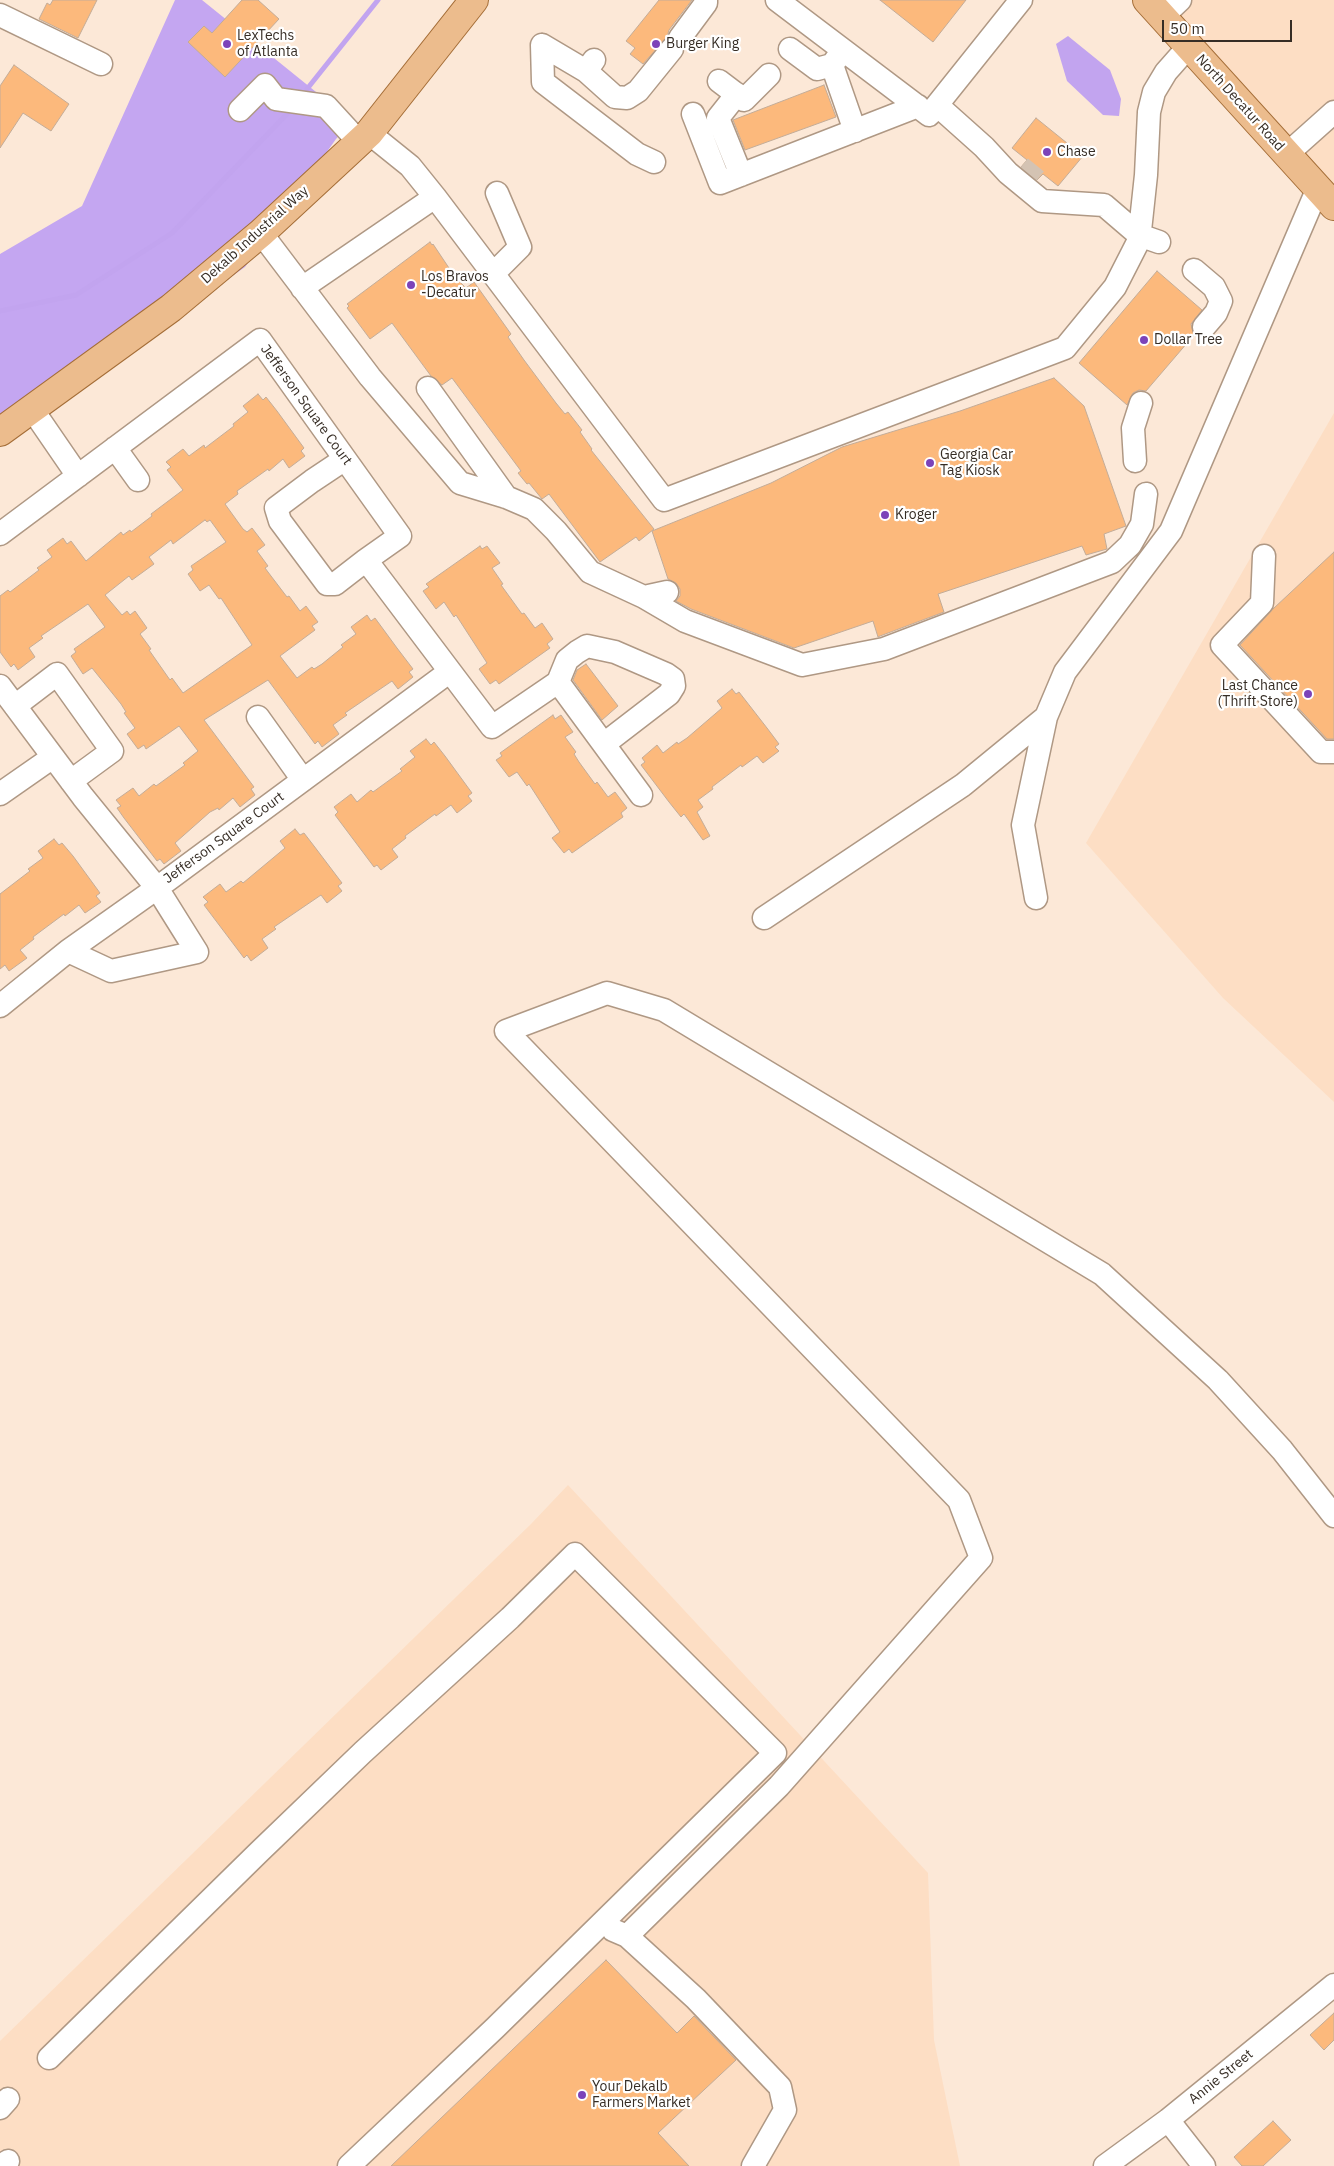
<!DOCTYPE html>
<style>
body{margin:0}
#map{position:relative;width:1334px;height:2166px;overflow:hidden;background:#fce8d7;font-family:"IBM Plex Sans",sans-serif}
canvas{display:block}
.scale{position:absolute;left:1162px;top:20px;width:130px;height:22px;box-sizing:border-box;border:2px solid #362d25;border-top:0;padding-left:6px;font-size:15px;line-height:18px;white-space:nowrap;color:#362d25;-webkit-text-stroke:4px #fff;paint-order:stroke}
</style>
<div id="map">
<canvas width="1334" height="2166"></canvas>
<div class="scale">50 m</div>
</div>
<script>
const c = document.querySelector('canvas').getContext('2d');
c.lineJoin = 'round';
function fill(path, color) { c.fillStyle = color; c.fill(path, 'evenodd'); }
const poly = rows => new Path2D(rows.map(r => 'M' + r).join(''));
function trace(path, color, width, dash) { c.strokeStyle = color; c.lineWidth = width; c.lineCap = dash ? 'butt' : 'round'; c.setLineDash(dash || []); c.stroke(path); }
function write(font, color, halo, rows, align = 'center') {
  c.font = font + ' "IBM Plex Sans",sans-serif'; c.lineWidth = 4.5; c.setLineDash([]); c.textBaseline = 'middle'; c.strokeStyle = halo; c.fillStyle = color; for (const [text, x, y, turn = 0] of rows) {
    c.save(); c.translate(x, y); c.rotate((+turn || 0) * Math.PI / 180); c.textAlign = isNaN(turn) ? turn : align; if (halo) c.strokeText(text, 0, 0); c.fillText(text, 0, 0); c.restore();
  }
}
const built = poly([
 [1151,0,1334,0,1334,205],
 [1334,413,1334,1102,1223,998,1086,843],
 [568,1485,928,1873,934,2040,960,2166,0,2166,0,2041,531,1524]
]);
const forest = poly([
 [175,0,202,0,352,121,336,139,245,267,0,439,0,254,82,206]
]);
const water = poly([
 [1068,36,1110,70,1121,99,1119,116,1103,115,1067,81,1056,44]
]);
const stream = poly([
 [307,89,378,0],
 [0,311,76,295,172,233,287,114]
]);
const building = poly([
 [53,0,97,0,78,38,39,19,47,3,50,5,53,0],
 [242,0,258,0,279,19,225,77,188,42,204,26,212,33,242,0],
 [659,0,692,0,669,30,667,37,643,64,630,54,635,48,626,41,659,0],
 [880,0,966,0,933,42,880,0],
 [14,65,69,104,51,131,23,113,0,148,0,86,14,65],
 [824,85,836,117,745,150,733,120,824,85],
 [1036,118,1083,156,1058,186,1043,174,1037,180,1021,167,1027,160,1012,148,1036,118],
 [430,242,432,245,433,244,455,277,466,288,474,282,511,334,508,337,524,360,556,403,565,414,568,412,582,430,580,432,592,449,591,450,654,529,639,541,636,537,600,562,549,494,542,499,529,483,527,484,518,473,521,471,452,378,442,385,431,376,392,323,370,339,347,308,349,306,347,304,430,242],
 [1157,271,1202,310,1191,324,1194,335,1146,391,1139,390,1133,393,1127,405,1079,363,1157,271],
 [1054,378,1084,406,1126,526,1104,534,1107,549,1086,555,1082,546,938,594,944,612,880,636,878,637,873,621,794,648,691,609,676,601,680,596,680,589,676,583,668,579,652,531,771,483,842,447,960,411,1054,378],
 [258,394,263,400,266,397,277,411,304,448,301,451,305,456,289,468,283,459,269,471,268,469,237,491,238,494,225,504,243,529,247,532,252,528,265,545,257,551,268,566,265,568,271,576,287,597,289,596,300,611,306,606,318,622,312,626,315,630,280,656,297,678,312,667,314,669,322,664,343,647,341,645,356,634,351,627,367,615,371,621,375,618,397,648,413,669,409,672,413,677,398,689,392,681,345,713,347,715,333,725,339,734,322,747,318,741,315,744,268,680,204,720,254,787,251,789,255,795,240,807,233,798,219,810,218,808,210,812,175,843,181,851,164,864,160,859,157,861,124,818,117,808,121,806,116,800,133,788,139,796,154,784,156,786,185,765,183,763,198,751,179,726,146,749,144,745,138,749,127,734,135,728,124,713,126,712,121,704,92,668,83,674,71,656,76,652,74,649,105,627,88,604,41,636,43,638,29,648,35,657,18,670,14,664,11,667,0,652,0,596,8,590,10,592,39,570,37,568,52,557,47,550,63,538,67,544,71,541,86,561,121,532,123,535,130,530,131,532,152,516,151,514,183,490,167,470,171,467,166,462,183,449,189,456,204,445,205,448,234,426,233,424,248,412,243,406,258,394],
 [205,520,207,522,210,520,226,542,191,566,193,570,188,574,200,591,209,585,219,599,221,598,252,645,183,693,172,678,170,680,149,650,151,649,140,634,147,628,135,611,130,615,127,611,122,615,105,595,129,576,132,580,154,564,149,557,171,540,173,544,205,520],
 [480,546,482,549,487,546,500,563,492,568,503,584,501,585,522,614,524,613,535,628,542,623,553,639,547,644,550,648,499,684,496,680,490,684,479,669,487,663,456,615,454,617,444,602,436,609,423,591,429,587,426,584,480,546],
 [1334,552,1334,739,1327,739,1240,645,1274,608,1334,552],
 [586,664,618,706,602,720,573,680,577,670,586,664],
 [732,689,736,694,739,692,767,728,779,744,775,747,779,751,763,763,757,756,742,767,741,765,712,787,713,789,698,800,703,807,697,812,710,836,703,840,684,814,681,817,669,802,641,765,645,762,642,758,657,745,663,753,677,742,678,744,687,738,722,708,717,701,732,689],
 [553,715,555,719,561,715,573,732,565,737,576,752,574,754,579,762,595,784,597,782,608,797,615,792,627,808,621,813,623,817,572,853,569,849,564,853,552,838,560,832,529,784,527,786,517,772,509,777,496,760,502,756,500,753,553,715],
 [426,739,431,745,434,742,445,756,472,793,468,796,472,801,457,813,451,805,436,816,435,814,405,836,406,838,392,849,398,857,381,870,377,865,374,867,335,815,338,812,334,807,351,794,357,802,371,790,373,792,402,771,400,769,415,757,410,751,426,739],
 [295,829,300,835,304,833,314,846,342,883,338,886,342,891,327,903,321,895,274,927,276,929,262,939,268,948,251,961,247,955,244,958,204,905,208,902,203,897,220,884,226,892,241,881,243,883,285,848,280,841,295,829],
 [54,839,59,845,62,843,73,856,100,893,96,896,101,902,85,913,79,905,65,916,64,914,33,937,34,939,20,950,27,958,9,971,5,965,0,969,0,894,30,871,28,869,43,858,38,851,54,839],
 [606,1960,677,2033,694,2016,736,2060,658,2133,689,2166,391,2166,606,1960],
 [1334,2013,1334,2040,1324,2050,1310,2035,1334,2013],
 [1273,2121,1291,2140,1263,2166,1242,2166,1234,2157,1273,2121]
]);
const minorTunnel = poly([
 [1021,167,1037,180]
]);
const minor = poly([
 [777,0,929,115,1021,0],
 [0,15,101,64],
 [1162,17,1180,0],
 [680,38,706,3,706,0],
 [542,45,543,82,637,154,654,162],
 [542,45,586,71,594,60],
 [790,49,817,69,832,65],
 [843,50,832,65,855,131],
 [586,71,615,97,627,98,638,91,672,49],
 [719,81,744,100,769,75],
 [737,94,718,118,741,175],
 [937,105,984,147,1008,173,1042,201,1104,205,1139,235,1159,242],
 [240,110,265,85,276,99,326,106,359,142],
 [693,114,720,183,918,106],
 [369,133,410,166,435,197,664,500,1065,348,1115,287,1139,240,1146,175,1149,112,1154,92,1166,72,1189,46],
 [1287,154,1334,112],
 [261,233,370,377,460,483,506,497,534,509,556,531,590,572,644,597,667,592],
 [1194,270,1214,287,1221,301,1216,313,1204,327],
 [493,274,520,247,497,193],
 [302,288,435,197],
 [428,388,506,497],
 [32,409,78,476],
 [115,448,138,480],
 [345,459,312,481,276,508,280,521,327,584,335,584,366,560],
 [1135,461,1133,428,1141,403],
 [0,534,260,340,400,536,366,560,492,727,558,682,641,795],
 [1264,556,1262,603,1222,645,1321,752,1334,752],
 [644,597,685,621,802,665,884,649,1112,562,1130,545,1142,524,1146,494],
 [558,682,567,660,577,652,587,646,615,652,666,674,673,679,674,686,669,694,604,744],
 [0,686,83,797,157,888,449,672],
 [15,706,57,674,112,751,71,781],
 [258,717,303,780],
 [0,794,53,757],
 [1036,898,1023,825,1046,717,1065,672,1171,531,1318,188],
 [764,918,963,785,1046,717],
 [0,1006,68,951,157,888,197,952,111,971,68,951],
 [613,1930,627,1936,696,1999,780,2087,785,2110,753,2166],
 [627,1936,779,1786,981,1558,959,1500,506,1031,607,993,664,1010,1102,1274,1218,1380,1282,1450,1334,1516],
 [49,2058,259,1852,363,1752,510,1618,575,1554,775,1753,495,2028,349,2166],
 [0,2108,8,2099],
 [1168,2120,1204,2166],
 [2,2166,8,2161],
 [1105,2166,1168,2120,1334,1985]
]);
const major = poly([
 [1147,0,1334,206],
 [0,432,171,308,261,233,369,133,474,0]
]);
const markers = [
 [227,44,5,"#7c43b9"],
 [656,44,5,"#7c43b9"],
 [1047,152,5,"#7c43b9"],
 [411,285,5,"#7c43b9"],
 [1144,340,5,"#7c43b9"],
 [930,463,5,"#7c43b9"],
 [885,515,5,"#7c43b9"],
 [1308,694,5,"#7c43b9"],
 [582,2095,5,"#7c43b9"]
];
const poiNames = [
 ["LexTechs",237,36],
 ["of Atlanta",237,52],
 ["Burger King",666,44],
 ["Chase",1057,152],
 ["Los Bravos",421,277],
 ["-Decatur",421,293],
 ["Dollar Tree",1154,340],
 ["Georgia Car",940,455],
 ["Tag Kiosk",940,471],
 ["Kroger",895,515],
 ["Last Chance",1298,686,"right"],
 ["(Thrift Store)",1298,702,"right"],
 ["Your Dekalb",592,2087],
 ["Farmers Market",592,2103]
];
const streetNames = [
 ["North Decatur Road",1240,103,48],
 ["Dekalb Industrial Way",255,235,-42],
 ["Jefferson Square Court",306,405,54],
 ["Jefferson Square Court",224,838,-36],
 ["Annie Street",1221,2077,-39]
];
fill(built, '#fddec4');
fill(forest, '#c4a6f1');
fill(water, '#c2a4ef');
trace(stream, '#c2a4ef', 5);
fill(building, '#fcb97c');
trace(building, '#c3ac98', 1);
trace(minorTunnel, '#d4c3b3', 22, [22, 11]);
trace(minor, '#af9884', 25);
trace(major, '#a46d37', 30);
trace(minor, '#fff', 22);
trace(major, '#ecbc8d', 28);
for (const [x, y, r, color] of markers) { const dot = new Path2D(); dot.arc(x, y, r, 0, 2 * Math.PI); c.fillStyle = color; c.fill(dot); trace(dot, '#fff', 2); }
write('14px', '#362d25', '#fff', poiNames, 'left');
write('14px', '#362d25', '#fff', streetNames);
</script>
